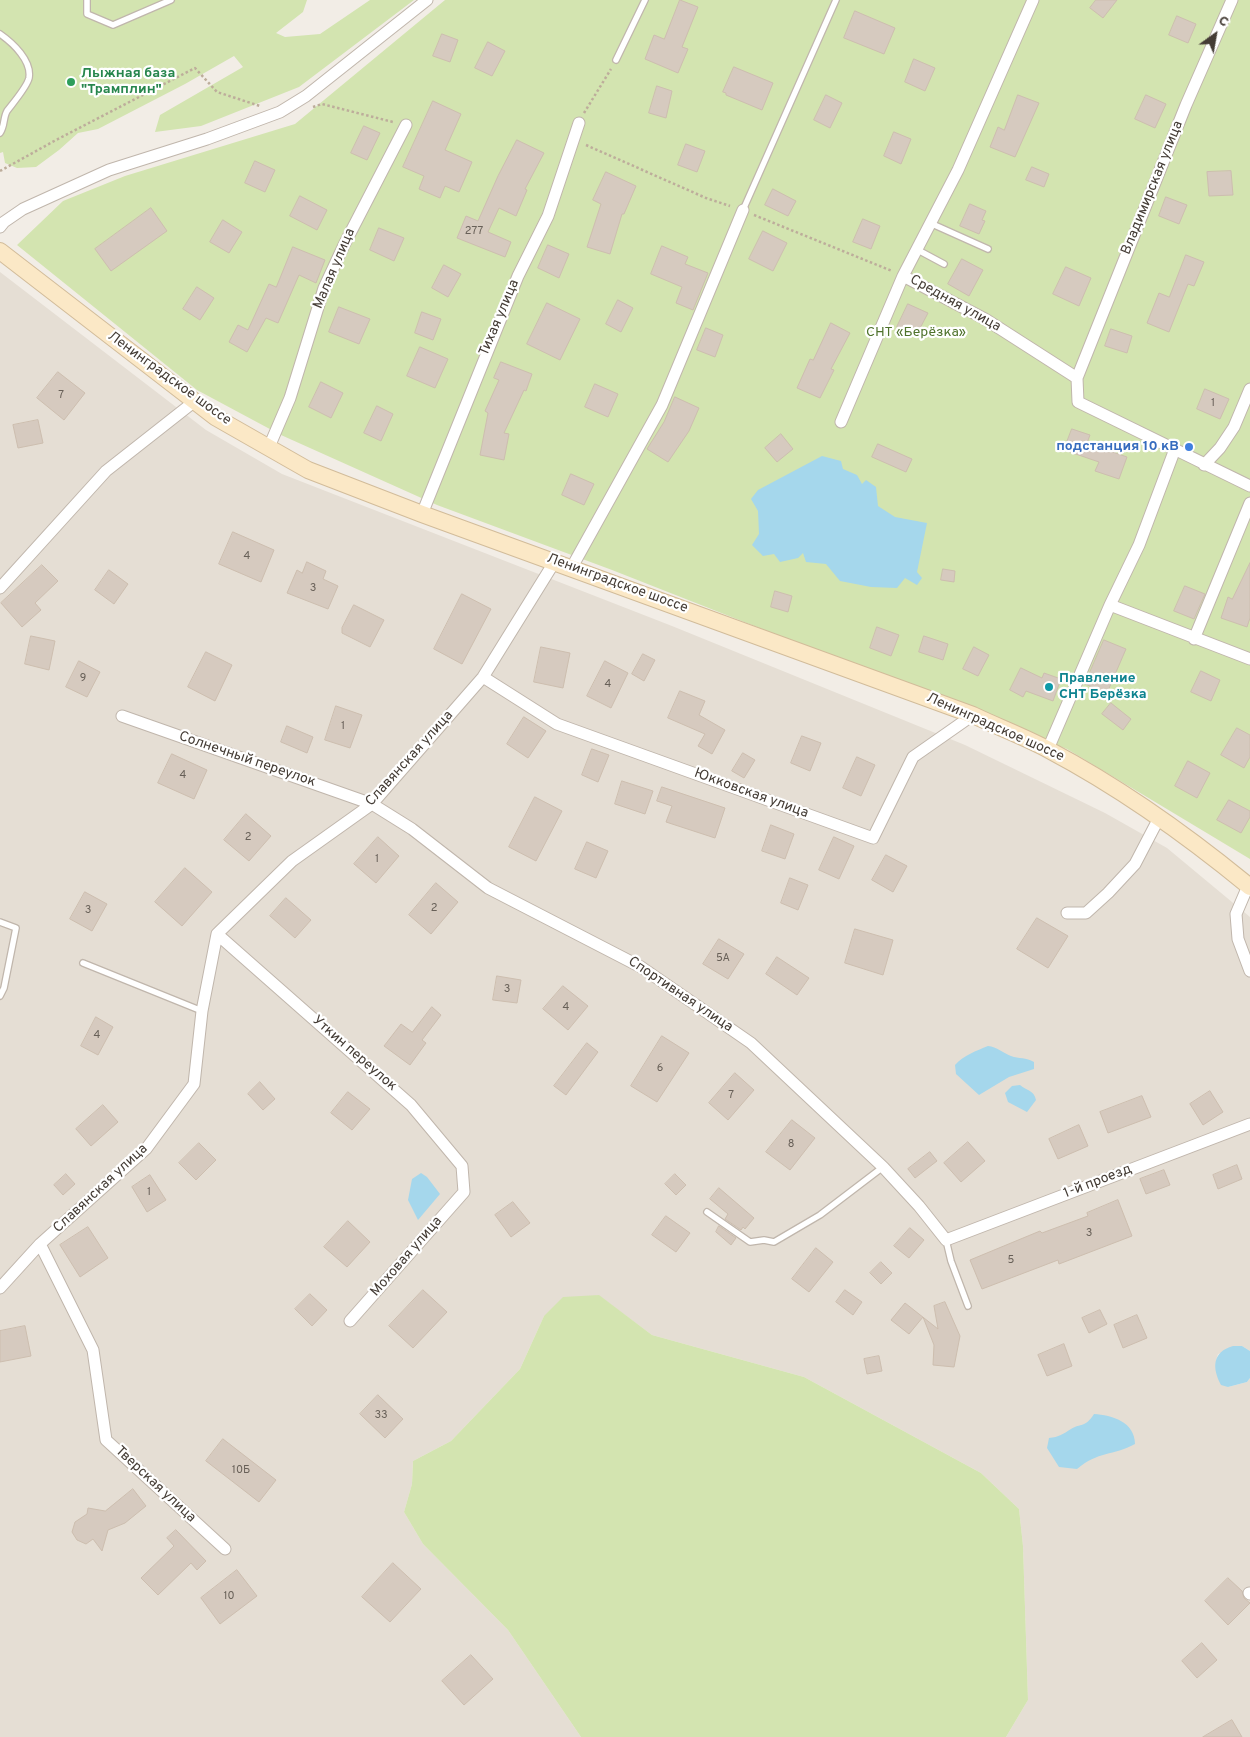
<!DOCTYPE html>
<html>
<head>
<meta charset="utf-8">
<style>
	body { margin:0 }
	#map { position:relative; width:1250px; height:1737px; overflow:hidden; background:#f2ede6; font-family:Overpass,sans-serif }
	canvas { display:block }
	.north { position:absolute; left:1190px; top:10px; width:50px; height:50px; -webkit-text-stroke:4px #fff; paint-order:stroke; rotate:32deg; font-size:14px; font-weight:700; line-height:20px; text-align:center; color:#443c35 }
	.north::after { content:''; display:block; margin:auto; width:18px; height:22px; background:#443c35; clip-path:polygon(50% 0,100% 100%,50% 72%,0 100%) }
</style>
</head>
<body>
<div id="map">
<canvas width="1250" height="1737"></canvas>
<div class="north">С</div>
</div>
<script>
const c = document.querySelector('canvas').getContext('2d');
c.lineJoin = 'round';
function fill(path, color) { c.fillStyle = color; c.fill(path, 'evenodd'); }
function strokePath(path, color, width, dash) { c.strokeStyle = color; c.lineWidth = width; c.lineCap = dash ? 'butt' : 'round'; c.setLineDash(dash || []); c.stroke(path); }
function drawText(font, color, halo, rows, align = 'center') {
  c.font = font + ' Overpass,sans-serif'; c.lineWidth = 4.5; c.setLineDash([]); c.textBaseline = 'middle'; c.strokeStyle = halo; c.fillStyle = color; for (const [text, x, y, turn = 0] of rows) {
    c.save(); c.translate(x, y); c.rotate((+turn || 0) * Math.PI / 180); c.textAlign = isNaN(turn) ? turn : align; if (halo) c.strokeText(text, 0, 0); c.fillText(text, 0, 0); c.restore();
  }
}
const residential = new Path2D(`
	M0,272L206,430L282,474L672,626L965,745L1105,813L1167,848L1250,917V1351L1242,1346L1218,1354L1216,1360V1367L1228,1387L1247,1382L1250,1378V1737H1006L1028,1700L1023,1546L1019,1509L981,1473L804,1377L652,1335L598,1295L544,1316L520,1369L451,1441L413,1461L412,1484L404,1512L423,1544L508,1630L581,1737H0Z`);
const green = new Path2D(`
	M0,0H307L303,12L276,33L285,37L320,34L370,0H414L299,87L201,126L155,132L160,115L243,67L234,56L185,84L98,129L78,133L59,150L36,167L17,168L5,163L3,152L0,153Z
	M445,0H1250V859L1067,749L612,570L437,505L281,435L197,390L17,245L63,201L125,176L295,124Z
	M599,1295L652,1335L804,1377L981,1473L1019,1509L1023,1546L1028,1700L1006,1737H581L508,1630L423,1544L404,1512L412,1484L413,1461L451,1441L520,1369L544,1316L563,1297Z`);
const water = new Path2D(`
	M822,456L841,461L843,469L857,475L862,484L866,480L876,487L878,506L895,517L927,523L917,572L922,578L917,585L905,578L897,588L871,587L840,581L826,564L806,562L803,553L798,558L780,562L774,554L763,556L752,545L759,534L758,511L751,499L758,490Z
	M988,1046C997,1047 1003,1053 1011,1056C1019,1059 1026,1057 1034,1062V1069L1009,1077L979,1095L956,1074L955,1065C964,1055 976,1051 988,1046Z
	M1020,1085C1027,1091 1034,1090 1036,1100L1027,1112L1008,1102L1005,1093L1012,1086Z
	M421,1173L427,1177L440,1194L418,1220L408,1200L412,1179Z
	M1233,1346H1242L1250,1351V1378L1247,1382L1228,1387L1221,1385C1212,1368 1212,1352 1233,1346Z
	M1094,1414C1112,1415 1135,1422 1135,1444C1113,1456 1098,1451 1077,1469L1059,1467L1047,1448L1049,1438C1059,1437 1063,1434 1071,1429C1081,1423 1085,1428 1094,1414Z`);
const building = new Path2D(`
	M680,0L698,7L682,47L688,49L678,73L645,59L654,35L664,39Z
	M1096,0H1117L1103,18L1090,8Z
	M855,11L895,28L884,54L844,38Z
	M1177,16L1196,24L1188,43L1169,35Z
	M442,34L458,40L450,62L433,56Z
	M488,42L505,51L492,76L475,68Z
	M914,59L935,68L925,91L905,82Z
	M734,67L773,83L762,110L726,95V93L723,92Z
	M657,86L672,91L666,118L649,113Z
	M826,95L842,103L830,128L814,120Z
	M1018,95L1039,103L1015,157L990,147L998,127L1004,130Z
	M1146,95L1166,104L1155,128L1135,119Z
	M433,101L461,114L445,150L472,162L459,192L445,186L440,198L419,189L424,176L403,167Z
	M364,126L380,133L367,160L351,153Z
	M894,132L911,139L901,164L884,156Z
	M517,140L544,153L525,189L527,190L516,216L499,208L488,232L511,242L505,257L457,238L466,216L478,221L498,176Z
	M686,144L705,151L697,172L678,165Z
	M255,161L275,170L265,192L245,183Z
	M1032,167L1049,174L1044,187L1026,180Z
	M1231,171L1233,195L1209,196L1207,172Z
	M606,172L636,186L624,214H622L610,254L587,247L601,204L593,200Z
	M773,189L796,201L788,216L765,205Z
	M300,196L327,210L317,230L290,216Z
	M1166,197L1187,205L1179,224L1159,216Z
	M970,204L986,211L982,220L985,221L979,234L960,226Z
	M151,208L167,231L111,271L95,249Z
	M863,219L880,226L871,249L853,242Z
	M223,220L242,232L229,253L210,242Z
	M379,228L404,238L394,261L370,250Z
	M763,231L787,243L773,271L749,259Z
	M548,245L569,254L559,278L538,268Z
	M662,246L688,257L685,264L708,273L693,310L676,303L682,287L651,274Z
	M293,247L325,260L316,283L299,275L278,323L266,318L247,352L229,342L238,325L248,330L269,284L276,287Z
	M1186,255L1204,262L1194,286L1188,284L1169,332L1147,323L1159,293L1169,297Z
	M962,259L983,270L969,296L948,284Z
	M444,265L461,274L448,297L432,288Z
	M1066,267L1091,278L1079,306L1053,294Z
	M197,287L214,298L200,320L183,309Z
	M618,300L633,308L621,332L606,324Z
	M547,303L580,319L560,360L527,344Z
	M908,304L928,313L916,336L897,327Z
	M339,307L370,319L359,344L329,332Z
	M422,312L441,319L433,340L415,333Z
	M831,323L850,333L831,369L834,370L820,398L797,388L810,359L813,360Z
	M706,328L723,335L715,357L697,350Z
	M1111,329L1132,336L1127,353L1105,346Z
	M420,347L448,359L435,388L407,376Z
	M501,362L532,374L526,391L524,390L504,433L509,434L504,460L480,455L488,413L485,411L499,380L494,378Z
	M58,372L85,393L64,420L37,398Z
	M321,382L343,393L331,418L309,407Z
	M595,384L618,394L608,417L585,407Z
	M1205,389L1229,399L1220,419L1197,409Z
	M675,397L699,408L689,431L668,462L647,449L664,422Z
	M377,406L393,414L381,441L364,433Z
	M38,420L43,443L18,448L13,425Z
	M1072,429L1090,435L1087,443L1127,457L1119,479L1095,471L1099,462L1064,450Z
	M781,434L793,449L777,462L765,448Z
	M878,444L912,459L906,472L872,457Z
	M571,474L594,484L584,505L562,495Z
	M233,532L274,550L261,582L219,564Z
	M307,562L326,571L323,579L338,586L328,609L287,593L297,570L302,573Z
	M1250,563V618L1247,627L1221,618L1228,597L1232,599Z
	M42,565L58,581L35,603L41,610L22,627L1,603Z
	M943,569L955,571L954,582L941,580Z
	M109,570L128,584L114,604L95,590Z
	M1185,586L1205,594L1194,619L1174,611Z
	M775,591L792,596L788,612L771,607Z
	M462,594L491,609L462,664L434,649Z
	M354,605L384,620L370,647L342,633V628Z
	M877,627L899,635L891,656L870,648Z
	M31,636L55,641L49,670L25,664Z
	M924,636L948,644L943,660L919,652Z
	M1104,640L1126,649L1107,693L1085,684Z
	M541,647L570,653L563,688L534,682Z
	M974,647L989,655L978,676L963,669Z
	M206,652L232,665L215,701L188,687Z
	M643,654L655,660L644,681L632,674Z
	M79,661L100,672L87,697L66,687Z
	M605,661L628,673L611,708L587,696Z
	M1021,668L1042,678L1044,673L1061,679L1053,701L1026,691L1023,697L1010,690Z
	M1201,671L1220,680L1211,701L1191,692Z
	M680,691L705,701L699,715L725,730L712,754L698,746L705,734L668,718Z
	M1111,703L1131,719L1123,730L1102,714Z
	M336,706L362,715L350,748L325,740Z
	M524,717L546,731L528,758L507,744Z
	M287,726L313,737L307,753L281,742Z
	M1237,728L1250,735V757L1244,768L1221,755Z
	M802,736L821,743L810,771L791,763Z
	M592,749L609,755L598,782L582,775Z
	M743,753L755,760L744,778L732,771Z
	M172,754L207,770L194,799L158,783Z
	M857,757L875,765L861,796L843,788Z
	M1188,761L1210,773L1197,798L1175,786Z
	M622,781L653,791L645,814L615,804Z
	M662,787L725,808L715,838L666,822L672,806L657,801Z
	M535,797L562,811L536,861L509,847Z
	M1229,800L1250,811V817L1241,833L1217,820Z
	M246,814L271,836L249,861L224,840Z
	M771,825L794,834L785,859L762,851Z
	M378,837L399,856L376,883L354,864Z
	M834,837L854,846L839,879L819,870Z
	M587,842L608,851L596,878L575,869Z
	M886,855L907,866L893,892L872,880Z
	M185,868L212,892L182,926L155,902Z
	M790,878L808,885L798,910L781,903Z
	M436,883L458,902L431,934L409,915Z
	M85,892L107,904L92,931L70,919Z
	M286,898L311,920L295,938L270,916Z
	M1037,918L1068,936L1048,968L1017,949Z
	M855,929L893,940L883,975L845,963Z
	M719,939L744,954L728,979L703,964Z
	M777,957L809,978L797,995L766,974Z
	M497,976L521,980L517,1003L493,1000Z
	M563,986L588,1006L568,1030L543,1009Z
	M432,1007L441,1015L422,1040L426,1043L410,1065L384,1046L401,1024L412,1032Z
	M96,1017L113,1027L98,1055L81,1046Z
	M662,1036L689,1053L657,1102L631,1086Z
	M587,1043L598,1052L566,1095L554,1086Z
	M735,1073L754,1090L728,1120L709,1103Z
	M260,1082L275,1099L263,1110L248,1094Z
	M1210,1091L1223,1112L1203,1125L1190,1104Z
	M348,1092L370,1109L352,1130L331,1113Z
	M1142,1096L1151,1117L1108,1133L1100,1112Z
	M103,1105L118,1122L91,1146L76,1129Z
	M792,1120L815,1138L790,1170L766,1152Z
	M1079,1125L1088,1146L1058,1159L1049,1139Z
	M968,1142L985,1161L961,1182L944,1163Z
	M199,1143L216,1160L196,1180L179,1163Z
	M930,1152L937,1161L915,1178L908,1169Z
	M1237,1165L1242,1179L1218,1189L1213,1175Z
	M1164,1170L1170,1185L1146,1194L1140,1179Z
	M66,1174L75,1184L63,1195L54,1185Z
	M675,1174L686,1185L676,1195L665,1184Z
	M150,1175L166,1200L147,1212L132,1187Z
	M719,1188L754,1218L745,1229L743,1227L741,1230L725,1219L728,1214L710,1199Z
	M1118,1200L1132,1236L1059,1264L1058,1260L982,1289L970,1260L1040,1231L1042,1233L1088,1216L1087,1213Z
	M513,1202L530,1223L511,1237L495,1215Z
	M666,1216L690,1233L676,1252L652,1235Z
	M348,1221L370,1242L347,1267L324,1247Z
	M719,1226L736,1238L731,1245L716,1232Z
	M88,1227L108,1258L80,1277L60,1245Z
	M910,1228L924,1240L909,1258L894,1246Z
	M816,1248L833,1262L809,1292L792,1279Z
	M881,1262L892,1273L881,1284L870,1273Z
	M423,1290L447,1312L413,1348L389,1326Z
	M845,1290L862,1302L853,1315L836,1302Z
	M310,1294L327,1310L312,1326L295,1309Z
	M945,1302L960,1336L954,1367L933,1365L934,1345L923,1317L909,1334L891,1320L905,1303L938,1329L934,1306Z
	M1100,1310L1107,1324L1089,1333L1082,1318Z
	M1137,1315L1147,1338L1123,1348L1114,1325Z
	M25,1326L31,1356L0,1362V1331Z
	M1064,1344L1072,1366L1047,1376L1038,1355Z
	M879,1356L882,1371L867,1374L864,1359Z
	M378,1395L403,1419L385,1438L360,1414Z
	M223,1439L276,1480L259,1502L206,1461Z
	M133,1489L146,1506L125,1523L108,1530L102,1551L93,1539L86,1544L77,1540L72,1532L75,1522L87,1514L88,1508L105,1511Z
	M176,1530L206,1561L197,1570L191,1563L158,1595L141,1578L174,1546L167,1538Z
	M393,1563L421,1589L390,1622L362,1597Z
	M237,1570L257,1596L220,1624L201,1598Z
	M1228,1578L1242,1591L1244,1598L1250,1603L1228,1625L1205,1601Z
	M1202,1643L1217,1660L1197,1678L1182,1661Z
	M471,1655L493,1679L464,1705L442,1681Z
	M1232,1720L1242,1737H1203Z`);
const path = new Path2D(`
	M313,107L322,104L393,122
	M584,113L611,69
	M586,145L706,198L730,206
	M0,171L56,140L195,68L217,92L260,106
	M754,215L892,271`);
const lane = new Path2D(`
	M87,0V14L113,25L171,0
	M0,34C13,43 32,61 29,78C27,87 13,103 7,111C3,118 5,126 0,133
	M616,60L645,0
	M743,210L836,0
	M930,223L988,249
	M916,249L944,264
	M0,922L16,928L4,988L0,996
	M83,963L202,1011
	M707,1212L750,1242L764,1240L774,1242L820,1215L883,1167
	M946,1240L951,1261L968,1306`);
const street = new Path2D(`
	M1033,0L958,170L903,276L985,319L1077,378L1078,402L1250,486
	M0,227L4,222L23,209L109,170L207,139L280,112L306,96L427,0
	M1077,378L1186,105L1232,0
	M841,422L903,276
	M269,447L290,398L324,288L344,245L406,125
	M1204,465L1220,448L1234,427L1250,389
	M422,514L518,276L548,216L579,123
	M572,567L662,405L743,210
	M0,588L106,471L195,401
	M1110,605L1250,659
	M1194,639L1250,503
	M483,677L557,724L873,838L913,757L973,715
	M122,716L372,804L412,829L488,888L641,967L751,1043L883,1167L919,1206L946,1240L1250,1124
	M1048,749L1110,605L1139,545L1175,449
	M1248,886L1236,914L1238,939L1250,971
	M1067,913H1086L1108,893L1135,864L1159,818
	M217,934L411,1105L462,1166L464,1192L350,1321
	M40,1244L93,1350L106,1440L225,1549
	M0,1288L40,1244L146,1149L194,1084L202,1011L217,934L292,861L372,804L483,677L555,561
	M1249,1593L1250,1594`);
const secondary = new Path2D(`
	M0,251L215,417L308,470L422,514L973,715C998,727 1025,737 1049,750C1121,788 1188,836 1250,887`);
const markers = [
	[71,82,5,"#2e9e5b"],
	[1189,447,5,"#3f7fe0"],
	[1049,687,5,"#0f9aa8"]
];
const numberNames = [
	["277",474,232],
	["7",61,396],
	["1",1213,404],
	["4",247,557],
	["3",313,589],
	["9",83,679],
	["4",608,685],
	["1",343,727],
	["4",183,776],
	["2",248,838],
	["1",377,860],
	["2",434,909],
	["3",88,911],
	["5А",723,959],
	["3",507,990],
	["4",566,1008],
	["4",97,1036],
	["6",660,1069],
	["7",731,1096],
	["8",791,1145],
	["1",149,1193],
	["3",1089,1234],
	["5",1011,1261],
	["33",381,1416],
	["10Б",241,1471],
	["10",229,1597]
];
const leisureNames = [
	["Лыжная база",81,74],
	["\"Трамплин\"",81,90]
];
const streetNames = [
	["Владимирская улица",1153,188,-68],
	["Малая улица",335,269,-67],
	["Средняя улица",955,304,29],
	["Тихая улица",500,318,-67],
	["Ленинградское шоссе",169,379,36],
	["Ленинградское шоссе",617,584,20],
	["Ленинградское шоссе",995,728,24],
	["Славянская улица",410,759,-48],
	["Солнечный переулок",247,760,19],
	["Юкковская улица",751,794,20],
	["Спортивная улица",680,995,34],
	["Уткин переулок",354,1054,41],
	["1-й проезд",1098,1182,-21],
	["Славянская улица",101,1189,-43],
	["Моховая улица",407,1257,-49],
	["Тверская улица",155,1485,43]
];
const parkNames = [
	["СНТ «Берёзка»",916,333]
];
const shopNames = [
	["подстанция 10 кВ",1179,447]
];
const cultureNames = [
	["Правление",1059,679],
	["СНТ Берёзка",1059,695]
];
fill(residential, '#e5ded4');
fill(green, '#d3e4b0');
fill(water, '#a5d7ec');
fill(building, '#d6cabf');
strokePath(building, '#cdbeaf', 1);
strokePath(lane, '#c0b6ac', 8);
strokePath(street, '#c0b6ac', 13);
strokePath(secondary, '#d2bc9a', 18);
strokePath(path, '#bdad9b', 2.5, [2.5, 2.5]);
strokePath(lane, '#fff', 5.5);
strokePath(street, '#fff', 11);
strokePath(secondary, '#fbe8c6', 16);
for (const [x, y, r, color] of markers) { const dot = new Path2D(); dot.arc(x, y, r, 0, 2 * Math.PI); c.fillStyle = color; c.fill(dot); strokePath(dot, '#fff', 2); }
drawText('11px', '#686058', null, numberNames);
drawText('bold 14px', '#27864d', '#fff', leisureNames, 'left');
drawText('14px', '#443c35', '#fff', streetNames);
drawText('14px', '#4f722c', '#fff', parkNames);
drawText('bold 14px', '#366cbe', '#fff', shopNames, 'right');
drawText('bold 14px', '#0d838f', '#fff', cultureNames, 'left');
</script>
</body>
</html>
